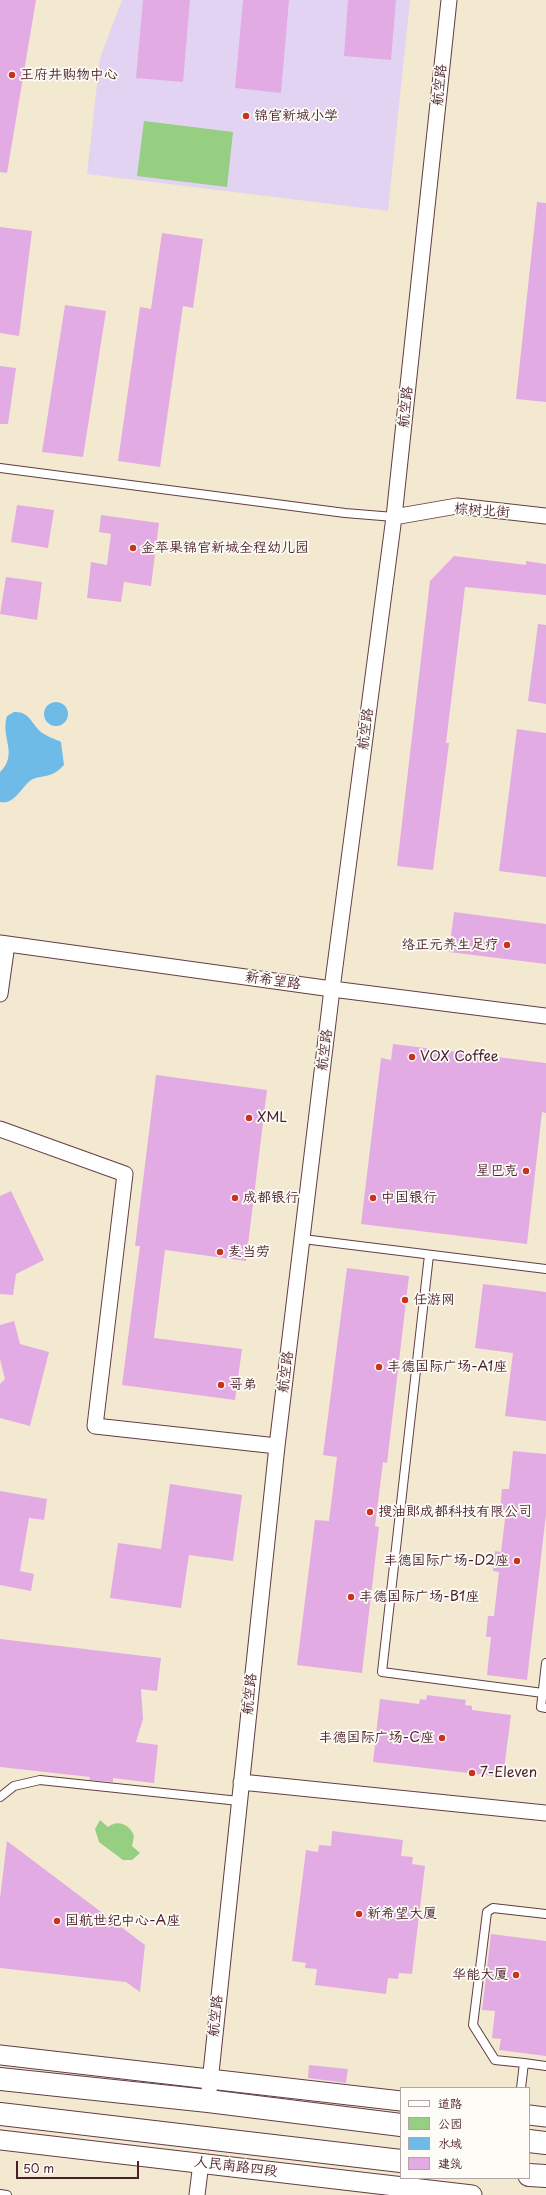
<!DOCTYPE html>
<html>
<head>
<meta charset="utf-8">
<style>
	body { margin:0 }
	#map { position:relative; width:546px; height:2195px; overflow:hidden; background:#f3e9d1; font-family:"Playpen Sans","LXGW WenKai TC",sans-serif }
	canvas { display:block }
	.legend { position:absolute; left:400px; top:2087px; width:130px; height:92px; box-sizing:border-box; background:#fdfcf7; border:1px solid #b5a4a5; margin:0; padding:5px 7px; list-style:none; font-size:12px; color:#4a1f2b }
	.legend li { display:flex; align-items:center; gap:8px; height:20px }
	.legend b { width:20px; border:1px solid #b5a4a5 }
	.scale { position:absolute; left:16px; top:2161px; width:123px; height:18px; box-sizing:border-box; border:2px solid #4a1f2b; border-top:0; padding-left:5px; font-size:12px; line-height:14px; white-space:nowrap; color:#4a1f2b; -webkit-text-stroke:3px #fdfcf7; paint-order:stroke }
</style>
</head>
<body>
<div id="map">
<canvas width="546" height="2195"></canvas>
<ul class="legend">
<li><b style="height:5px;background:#fff"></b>道路</li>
<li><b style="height:11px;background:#96cf82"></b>公园</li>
<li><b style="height:11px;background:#6ebbe8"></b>水域</li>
<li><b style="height:11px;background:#e3abe4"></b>建筑</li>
</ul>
<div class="scale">50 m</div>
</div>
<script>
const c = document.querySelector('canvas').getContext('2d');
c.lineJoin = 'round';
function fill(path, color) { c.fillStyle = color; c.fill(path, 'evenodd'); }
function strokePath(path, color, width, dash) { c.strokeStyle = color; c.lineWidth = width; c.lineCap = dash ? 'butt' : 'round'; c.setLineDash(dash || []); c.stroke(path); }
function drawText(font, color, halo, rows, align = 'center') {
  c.font = font + ' "Playpen Sans","LXGW WenKai TC",sans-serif'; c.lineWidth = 3.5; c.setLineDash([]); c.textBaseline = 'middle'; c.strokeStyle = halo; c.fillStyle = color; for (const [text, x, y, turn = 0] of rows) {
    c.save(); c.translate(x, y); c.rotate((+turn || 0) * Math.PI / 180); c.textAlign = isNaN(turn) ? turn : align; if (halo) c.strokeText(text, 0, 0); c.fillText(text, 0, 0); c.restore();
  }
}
const built = new Path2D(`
	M122,0H410L388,211L87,174L100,58Z`);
const green = new Path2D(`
	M144,121L233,132L227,187L137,176Z
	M100,1820L108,1827C118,1819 130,1825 134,1836L132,1846L140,1853L132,1860H123L99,1842L95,1829Z`);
const water = new Path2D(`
	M44 714a12 12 0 1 1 24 0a12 12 0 1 1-24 0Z
	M14,712C29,711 31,723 41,732C46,736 55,739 61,742L64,765C61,768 56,773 52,774C45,777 38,776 31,780C21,788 14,805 0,802V772C19,754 0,737 7,716Z`);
const building = new Path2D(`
	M0,0H36L7,173L0,172Z
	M143,0H190L183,82L136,78Z
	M243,0H289L281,93L235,88Z
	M348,0H396L391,60L344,56Z
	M537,202L546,203V402L516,399Z
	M0,227L32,231L19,336L0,333Z
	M162,233L203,239L193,308L183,306L160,467L118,461L140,307L151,309Z
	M65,305L106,311L83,457L42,452Z
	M0,366L16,368L8,424H0Z
	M17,505L54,510L48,548L11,542Z
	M101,515L159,523L151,586L124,582L121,602L87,598L91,562L107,565L111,534L99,532Z
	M454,556L526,565V561L546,564V595L465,587L446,743H449L433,870L397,866L430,581Z
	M6,577L42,582L37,620L0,614Z
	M538,624L546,625V704L528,701Z
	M517,729L546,733V877L499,871Z
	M454,912L546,924V964L449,952Z
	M393,1044L546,1063V1113L542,1112L527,1244L361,1224L381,1058L391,1060Z
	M156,1075L267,1090L246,1261L165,1250L154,1338L242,1349L235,1400L122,1385L140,1246H135Z
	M11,1191L44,1260L16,1274L13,1295L0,1294V1196Z
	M347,1268L409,1276L387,1463L383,1462L375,1526L379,1527L362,1673L297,1665L315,1520L329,1521L337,1457L323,1455Z
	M483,1284L546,1292V1421L505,1416L513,1353L475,1348Z
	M14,1321L20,1344L49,1352L30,1426L0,1418V1384L5,1379L0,1359V1325Z
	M513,1451L546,1454V1514L527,1680L487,1675L491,1637H486L488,1616H494L499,1572L493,1571L495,1551L501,1552L506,1511L500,1510L502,1489H509Z
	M170,1484L242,1495L233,1561L189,1555L181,1608L110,1598L118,1543L161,1549Z
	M0,1491L47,1499L44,1520L29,1518L20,1571L34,1574L31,1591L0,1585Z
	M0,1639L161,1658L157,1691L141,1689L143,1719L136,1742L158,1745L154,1783L113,1778V1782L89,1780L90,1777L0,1767Z
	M427,1695L466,1700L465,1705L472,1706V1710L511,1715L503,1777L373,1762L380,1699L419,1704L420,1699L426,1700Z
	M332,1831L403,1840L401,1856L413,1857L412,1864L425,1866L412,1974L399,1973L398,1979L388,1978L386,1994L315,1985L317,1969L305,1968L306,1963L292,1961L306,1850L318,1852L319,1845L331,1846Z
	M7,1841L145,1945L140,1992L126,1982L0,1968V1898Z
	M491,1934L546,1941V2056L499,2050L501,2039L492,2038L495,2011L482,2010Z
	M309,2065L348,2069L346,2083L308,2078Z`);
const service = new Path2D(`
	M0,468L345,513L394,517
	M303,1239L546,1269
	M429,1255L382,1672L543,1693
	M546,1663L541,1707L546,1708
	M0,1797L14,1786L40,1780L239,1801
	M524,2063L546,2066
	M521,2088L524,2063L495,2060L473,2025L487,1912L493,1908L546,1914
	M0,2194L7,2195`);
const minor = new Path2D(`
	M394,517L457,506L546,516
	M0,943L332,989L546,1016
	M0,994L7,944
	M0,1129L125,1174L95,1426L277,1446
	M241,1782L546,1813
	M208,2101L277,1446L332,989L394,517L449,0
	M197,2195L201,2163`);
const tertiary = new Path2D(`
	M0,2055L401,2101
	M529,2115L546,2117
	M0,2140L472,2195`);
const primary = new Path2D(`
	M0,2079L208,2101L401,2125
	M0,2114L401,2161
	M529,2141L546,2143
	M529,2175L546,2176`);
const markers = [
	[12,75,4,"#c8321e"],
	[246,116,4,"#c8321e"],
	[133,548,4,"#c8321e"],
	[507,945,4,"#c8321e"],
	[412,1057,4,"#c8321e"],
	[249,1118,4,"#c8321e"],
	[526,1171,4,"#c8321e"],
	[235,1198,4,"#c8321e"],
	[373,1198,4,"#c8321e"],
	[220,1252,4,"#c8321e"],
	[405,1300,4,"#c8321e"],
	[379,1367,4,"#c8321e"],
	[221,1385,4,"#c8321e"],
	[370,1512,4,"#c8321e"],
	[517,1561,4,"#c8321e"],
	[351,1597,4,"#c8321e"],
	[442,1738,4,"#c8321e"],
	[472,1773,4,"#c8321e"],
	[359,1914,4,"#c8321e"],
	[57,1921,4,"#c8321e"],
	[516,1975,4,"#c8321e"]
];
const poiNames = [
	["王府井购物中心",20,75],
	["锦官新城小学",254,116],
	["金苹果锦官新城全程幼儿园",141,548],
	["络正元养生足疗",499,945,"right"],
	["VOX Coffee",420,1057],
	["XML",257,1118],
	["星巴克",518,1171,"right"],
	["成都银行",243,1198],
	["中国银行",381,1198],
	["麦当劳",228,1252],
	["任游网",413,1300],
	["丰德国际广场-A1座",387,1367],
	["哥弟",229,1385],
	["搜油郎成都科技有限公司",378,1512],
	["丰德国际广场-D2座",509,1561,"right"],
	["丰德国际广场-B1座",359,1597],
	["丰德国际广场-C座",434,1738,"right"],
	["7-Eleven",480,1773],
	["新希望大厦",367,1914],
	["国航世纪中心-A座",65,1921],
	["华能大厦",508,1975,"right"]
];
const streetNames = [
	["航空路",440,85,-84],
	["航空路",406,407,-84],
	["棕树北街",482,511,4],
	["航空路",366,729,-83],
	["新希望路",273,981,8],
	["航空路",325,1050,-83],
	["航空路",286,1372,-83],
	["航空路",250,1694,-84],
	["航空路",216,2016,-84],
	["人民南路四段",236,2167,7]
];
fill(built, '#e3d3f2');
fill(green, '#96cf82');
fill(water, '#6ebbe8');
fill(building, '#e3abe4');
strokePath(service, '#633d44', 10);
strokePath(minor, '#633d44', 17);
strokePath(tertiary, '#633d44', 21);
strokePath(primary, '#633d44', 24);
strokePath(service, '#fff', 8);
strokePath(minor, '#fff', 15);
strokePath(tertiary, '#fff', 19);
strokePath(primary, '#fff', 22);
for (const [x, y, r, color] of markers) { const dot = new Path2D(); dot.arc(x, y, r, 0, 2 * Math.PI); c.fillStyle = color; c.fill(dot); strokePath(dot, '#fdfcf7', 1.5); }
drawText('14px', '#4a1f2b', '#fdfcf7', poiNames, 'left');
drawText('14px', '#4a1f2b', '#fdfcf7', streetNames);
</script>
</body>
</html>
